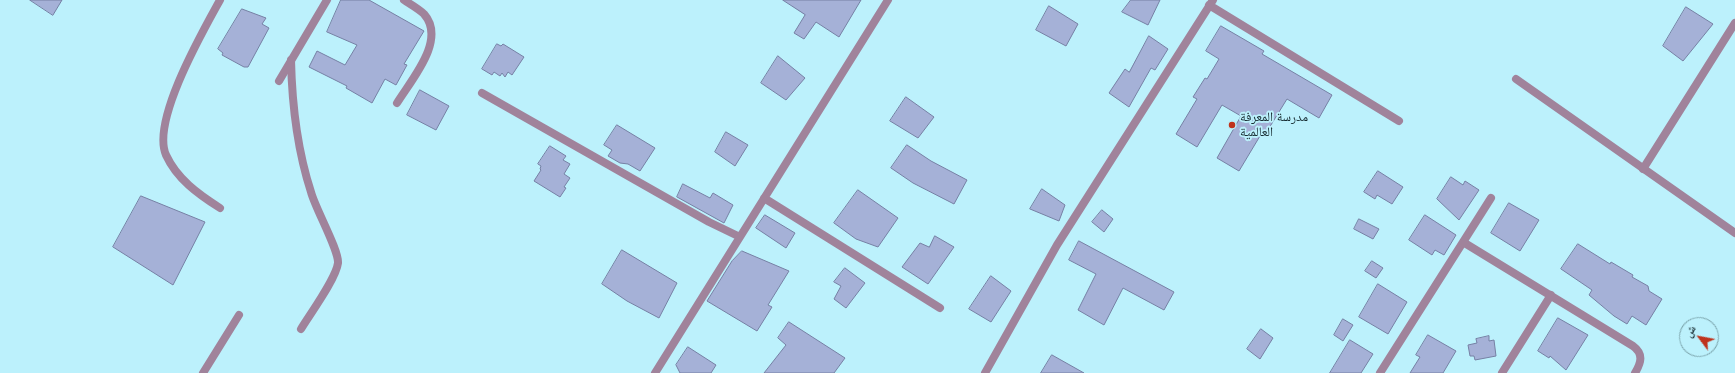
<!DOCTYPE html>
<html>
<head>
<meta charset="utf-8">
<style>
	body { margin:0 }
	#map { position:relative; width:1735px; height:373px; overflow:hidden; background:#bcf1fc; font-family:"DM Sans","Noto Naskh Arabic",sans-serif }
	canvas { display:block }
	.north { position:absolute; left:1679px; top:317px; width:40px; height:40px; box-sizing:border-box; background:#bcf1fc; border:1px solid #7aa3ab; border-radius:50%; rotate:302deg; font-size:11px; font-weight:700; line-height:16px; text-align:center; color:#182d32 }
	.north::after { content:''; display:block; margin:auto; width:14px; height:18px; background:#bf331d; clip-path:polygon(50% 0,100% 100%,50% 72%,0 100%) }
</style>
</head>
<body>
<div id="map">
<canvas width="1735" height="373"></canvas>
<div class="north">ش</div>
</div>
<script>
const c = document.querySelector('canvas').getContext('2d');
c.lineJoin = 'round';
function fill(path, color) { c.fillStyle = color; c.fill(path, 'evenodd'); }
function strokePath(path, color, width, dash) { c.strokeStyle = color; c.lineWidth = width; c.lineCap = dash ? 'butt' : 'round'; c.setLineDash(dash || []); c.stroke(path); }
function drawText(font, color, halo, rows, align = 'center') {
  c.font = font + ' "DM Sans","Noto Naskh Arabic",sans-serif'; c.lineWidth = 3.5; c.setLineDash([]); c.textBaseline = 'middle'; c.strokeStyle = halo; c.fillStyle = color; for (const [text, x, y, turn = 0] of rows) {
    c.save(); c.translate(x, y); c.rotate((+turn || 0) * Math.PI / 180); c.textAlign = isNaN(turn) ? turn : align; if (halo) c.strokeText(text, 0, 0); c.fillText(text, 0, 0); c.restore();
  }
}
const building = new Path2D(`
	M30,0H62L53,15Z
	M341,0H369L424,31L404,64L407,65L396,85L385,79L372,103L346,88L347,86L309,67L317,51L345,65L357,45L327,32Z
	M783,0H861L839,37L816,22L804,39L794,33L805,15Z
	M1131,0H1160L1148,25L1122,12Z
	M1049,6L1078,24L1066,46L1036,30Z
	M1686,7L1713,24L1683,61L1663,46Z
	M242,9L266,18L262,24L269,28L248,67H244L222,55L223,53L218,49Z
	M1221,26L1264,51L1262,54L1332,95L1319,118L1287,99L1266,133L1263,131L1239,171L1217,158L1241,116L1222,105L1197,147L1176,134L1197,99L1193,97L1205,78L1207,79L1219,59L1206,51Z
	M1149,36L1168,49L1155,70L1151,68L1129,107L1109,93L1125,69L1129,72Z
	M497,44L501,46L503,44L524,57L512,75L508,72L505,77L502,73L500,76L494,72L492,75L482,69Z
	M778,56L805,78L786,100L761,83Z
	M420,90L449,106L436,130L407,115Z
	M906,97L934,117L918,138L890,121Z
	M617,125L655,148L640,171L628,164L620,163L608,156L612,150L604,145Z
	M726,132L748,145L735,166L715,152Z
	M907,145L931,161L967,180L954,204L913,183L891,168Z
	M550,146L566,156L563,160L570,164L564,174L570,178L564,187L566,188L560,197L534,181L541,170L540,169L541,166L538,164Z
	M1378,171L1403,187L1392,204L1377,195L1375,199L1364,192Z
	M1451,177L1463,185L1465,181L1479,190L1459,220L1437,199Z
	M683,184L710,198L713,193L733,205L724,223L677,197Z
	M1042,189L1065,205L1059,221L1030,209Z
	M858,190L898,218L878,247L856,239L834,223Z
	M141,196L205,222L173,285L113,247Z
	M1509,203L1539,220L1520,251L1491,233Z
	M1102,210L1113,219L1104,232L1092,222Z
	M765,215L795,233L786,248L756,228Z
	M1425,215L1456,235L1444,255L1435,250L1432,255L1409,240Z
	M1359,219L1379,229L1373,239L1354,229Z
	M935,236L954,247L928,284L902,267L920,243L929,247Z
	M1079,241L1174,292L1164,310L1123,288L1104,325L1078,310L1096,274L1069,260Z
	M1578,244L1610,264L1611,262L1633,275L1632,277L1648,286L1649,291L1662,299L1646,325L1632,316L1627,324L1614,316L1589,295L1592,290L1561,269Z
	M622,250L677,283L659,318L627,301L602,284Z
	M742,251L789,271L768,305L772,307L757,331L707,301L732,261Z
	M1372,261L1383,268L1376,278L1365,271Z
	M845,268L865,283L846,308L834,299L841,286L834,282Z
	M991,276L1011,291L991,322L969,309Z
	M1378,284L1407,302L1388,334L1359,317Z
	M1558,318L1588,335L1566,370L1550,356L1549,358L1538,351Z
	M1343,319L1353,325L1343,341L1334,335Z
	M789,322L845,358L834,373H764L786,345L778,338Z
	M1261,329L1273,338L1260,359L1247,349Z
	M1428,335L1456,351L1443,373H1410L1420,357L1416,355Z
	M1489,336V341L1494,340L1496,356L1475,360L1474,356H1470L1468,345L1477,343L1476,339Z
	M1350,340L1373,354L1361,373H1330Z
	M688,347L716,365L711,373H680L676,365Z
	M1052,355L1084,373H1041Z`);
const lane = new Path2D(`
	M291,60C292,105 297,149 311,192C315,208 339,250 338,263C336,279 310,314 301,329
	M1516,79L1735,233`);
const street = new Path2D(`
	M1209,5L1399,121
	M279,81L327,0
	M482,93L709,222L740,237
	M397,103C411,80 447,40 424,14C419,9 410,4 404,0
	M1643,169L1735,23
	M764,198L940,308
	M220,208C198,194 177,179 166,155C151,121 203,31 220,0
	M1463,242L1633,346C1644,354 1641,363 1635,373
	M203,373L239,315
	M655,373L888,0
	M985,373L1057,245L1213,0
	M1380,373L1491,198
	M1502,373L1551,295`);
const markers = [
	[1232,125,4,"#bf331d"]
];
const poiNames = [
	["مدرسة المعرفة",1240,118],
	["العالمية",1240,133]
];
fill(building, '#a5b1d7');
strokePath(building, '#7680a4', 1);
strokePath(lane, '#a0839b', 8);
strokePath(street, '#a0839b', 8);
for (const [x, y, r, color] of markers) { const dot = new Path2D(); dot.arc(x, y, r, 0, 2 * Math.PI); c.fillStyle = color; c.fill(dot); strokePath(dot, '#bcf1fc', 1.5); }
drawText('13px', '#182d32', '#bcf1fc', poiNames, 'left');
</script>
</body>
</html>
